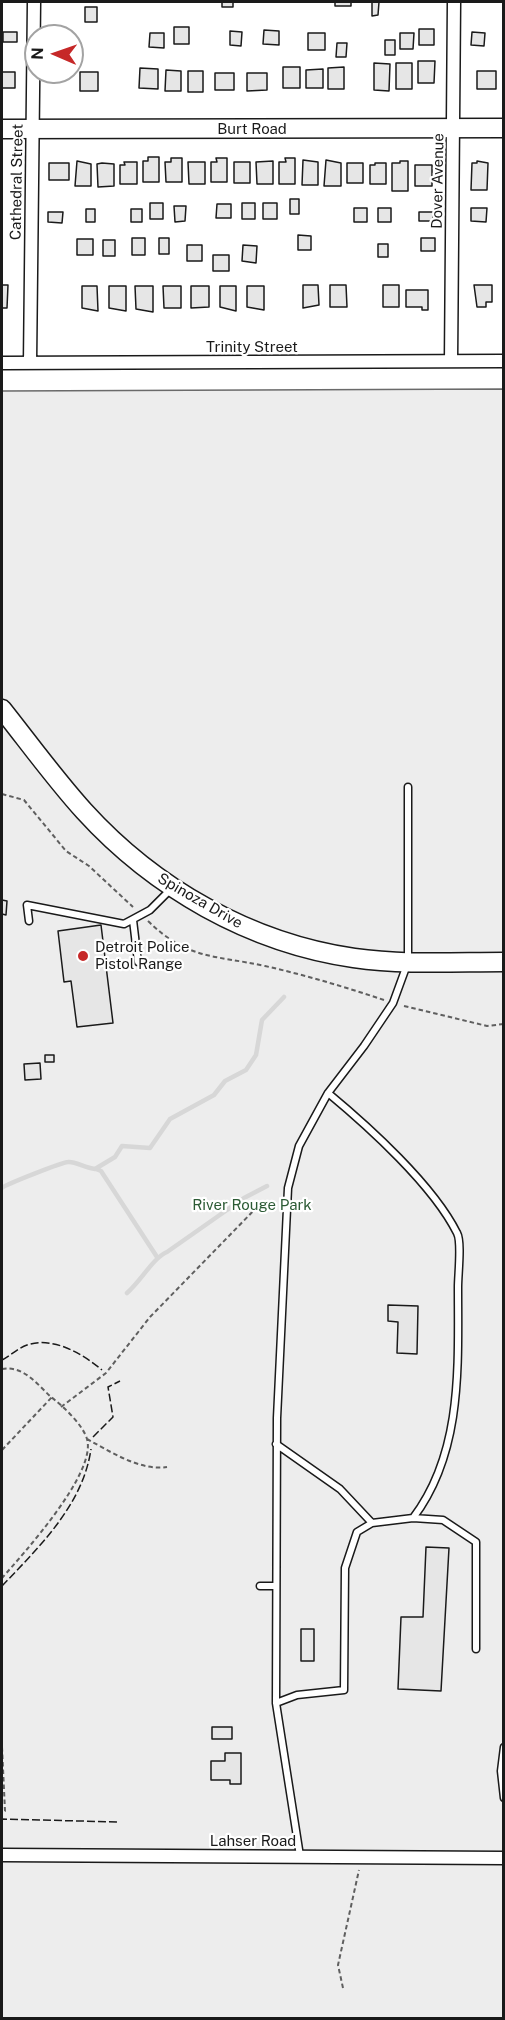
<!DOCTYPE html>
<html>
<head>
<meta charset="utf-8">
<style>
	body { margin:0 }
	#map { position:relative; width:505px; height:2020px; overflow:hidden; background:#fff; font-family:"Public Sans",sans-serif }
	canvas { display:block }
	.frame { position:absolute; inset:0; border:3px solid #1a1a1a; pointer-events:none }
	.north { position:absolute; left:24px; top:24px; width:60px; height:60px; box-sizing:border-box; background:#fff; border:2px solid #a3a3a3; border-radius:50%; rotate:272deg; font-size:16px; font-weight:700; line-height:24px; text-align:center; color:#1a1a1a }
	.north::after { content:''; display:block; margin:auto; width:21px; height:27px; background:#c62828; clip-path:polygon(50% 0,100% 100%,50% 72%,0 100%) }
</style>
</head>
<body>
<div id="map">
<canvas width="505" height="2020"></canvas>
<div class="frame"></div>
<div class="north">N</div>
</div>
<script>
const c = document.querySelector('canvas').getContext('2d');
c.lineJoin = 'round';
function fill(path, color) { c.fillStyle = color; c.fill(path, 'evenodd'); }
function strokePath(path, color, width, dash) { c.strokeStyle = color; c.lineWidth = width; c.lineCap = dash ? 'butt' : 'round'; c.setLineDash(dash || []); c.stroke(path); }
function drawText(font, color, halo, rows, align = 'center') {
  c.font = font + ' "Public Sans",sans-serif'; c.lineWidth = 4.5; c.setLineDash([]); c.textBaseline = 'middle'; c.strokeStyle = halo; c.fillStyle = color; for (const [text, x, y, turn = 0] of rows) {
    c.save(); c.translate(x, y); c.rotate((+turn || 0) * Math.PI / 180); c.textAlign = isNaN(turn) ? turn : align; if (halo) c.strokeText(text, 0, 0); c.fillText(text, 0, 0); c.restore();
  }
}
const built = new Path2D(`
	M503,389V2018H2V391Z`);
const stream = new Path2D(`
	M96,1169L101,1171C120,1200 138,1228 157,1257
	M2,1188C4,1185 63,1162 68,1162C75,1161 85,1168 95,1169L115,1157L122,1146L150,1148L170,1119L214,1095L225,1081L246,1070L256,1055L262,1020L284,997
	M127,1293C141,1281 153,1258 167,1252L244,1198L267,1186`);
const building = new Path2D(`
	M222,2H233V7H222Z
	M335,2H351V6H335Z
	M372,2H379L378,15L372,16Z
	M85,7H97V22H85Z
	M174,27H189V44H174Z
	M419,29H434V45H419Z
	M264,30L279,31V45L263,44Z
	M230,31L242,32L241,46L230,45Z
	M3,32H17V42H3Z
	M472,32L485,33L484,46L471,45Z
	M150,33H164V48L149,47Z
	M308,33H325V50H308Z
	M400,33H414L413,49H400Z
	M385,40H395V55H385Z
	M337,43H347L346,57H336Z
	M418,61H435L434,83H418Z
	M374,63L390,64L389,91L374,90Z
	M396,63H412V89H396Z
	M283,67H300V88H283Z
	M344,67V89H328V68Z
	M140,68L158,69V89L139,88Z
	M323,69V88H306V70Z
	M166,70L181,71V91H165Z
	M188,71H203V92H188Z
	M477,71H496V89H477Z
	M2,72H15V88H2Z
	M80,72H98V91H80Z
	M215,73H234V90H215Z
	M247,73H267V90L247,91Z
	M148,157H159V182H143V161H148Z
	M171,158H182V182H166L165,162H171Z
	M216,158H227V182H211V162H217Z
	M285,158H295V184H279V162H286Z
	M303,160L318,162V185H302Z
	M326,160L341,163V186H324Z
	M77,161L91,164V186H75Z
	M273,161V184H257L256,162Z
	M400,161H408V191H392V163H400Z
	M477,161L488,163L487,190H471L472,163H477Z
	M124,162H137V184H120V165H125Z
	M188,162H205V184H189Z
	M234,162H250V183H234Z
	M49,163H69V180H49Z
	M102,163L114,164V186L98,187L97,164Z
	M347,163H363V183H347Z
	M375,163H386V184H370V165H375Z
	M415,165H432V186H415Z
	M290,199H299V214H290Z
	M150,203H163V219H150Z
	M242,203H255V219H242Z
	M263,203H277V219H263Z
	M217,204H231V218H216Z
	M174,206H186L185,221L175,222Z
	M354,208H367V222H354Z
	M378,208H391V222H378Z
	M471,208H487L486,222L471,221Z
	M86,209H95V222H86Z
	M131,209H142V222H131Z
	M48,212H63L62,223L48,222Z
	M419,212H433V221H419Z
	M298,235L311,236V250H298Z
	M132,238H145V255H132Z
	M159,238H169V254H159Z
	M421,238H435V251H421Z
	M77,239H93V255H77Z
	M103,240H115V256H103Z
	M378,244H388V257H378Z
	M187,245H202V261H187Z
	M243,245L257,246L256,263L242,261Z
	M213,255H229V271H213Z
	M2,285H8L7,308H2Z
	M303,285H318L319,305L303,308Z
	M330,285H346L347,307H330Z
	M383,285H399V307H383Z
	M474,285H492V302H486V307H477Z
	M82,286H97L98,311L82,308Z
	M109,286H126V311L109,308Z
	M135,286H153V312L136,309Z
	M163,286H181V308H164Z
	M191,286H209V307L191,308Z
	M220,286H236V311L220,307Z
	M247,286H264V310L247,307Z
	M406,290H428V310H422V307H406Z
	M2,900L7,901L6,915L2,914Z
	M101,925L113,1023L77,1027L71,981L64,982L58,931Z
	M45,1055H54V1062H45Z
	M40,1063L41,1079L25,1080L24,1064Z
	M388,1305L418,1306L417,1354L397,1353L398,1322L388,1321Z
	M426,1547L449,1548L441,1691L398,1689L401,1617H423Z
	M301,1629H314V1661H301Z
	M212,1727H232V1739H212Z
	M225,1753H241V1784H230V1780H211V1761H225Z`);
const path = new Path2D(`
	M2,794L24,800L66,851L89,866L133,907
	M148,921C188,960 215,955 265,966C305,975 345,987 384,1000
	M404,1006L487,1026L504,1024
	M2,1369C23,1365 37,1384 51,1397C63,1406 83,1425 87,1439C97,1473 23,1554 2,1578
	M61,1407L106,1373L150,1317L262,1202
	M87,1439C111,1452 140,1471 167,1467
	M2,1450L52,1397
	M2,1747L5,1811L2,1813
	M343,1988L338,1965L359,1870`);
const lane = new Path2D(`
	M133,920L138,962
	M29,921L27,905L124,924L150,910L172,888
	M276,1444L340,1489L372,1523
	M413,1518L443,1520L476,1542V1649
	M260,1586H276
	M276,1703L297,1695L344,1690L345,1568L357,1532L372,1523L413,1518C463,1452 458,1366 458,1287C458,1274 462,1242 457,1233C433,1185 369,1127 328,1093
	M504,1747L501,1771L504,1798
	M300,1856L276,1703L277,1418L288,1188L299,1146L328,1093L364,1046L393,1003L408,962V787`);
const street = new Path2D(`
	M451,361L454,2
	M2,363L504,361
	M30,363L34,2
	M2,1855L504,1858`);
const secondary = new Path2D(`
	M2,129L504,128
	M2,709C29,743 55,779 84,811C154,888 250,943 354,958C403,965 454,962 504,962`);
const fence = new Path2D(`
	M2,1360C10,1356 18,1348 27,1345C53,1336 83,1354 102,1370
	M93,1437L113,1417L108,1387L120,1381
	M2,1586C39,1547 83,1505 91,1449
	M2,1822V1819L118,1822`);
const markers = [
	[83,956,6,"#c62828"]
];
const streetNames = [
	["Burt Road",252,129],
	["Dover Avenue",438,181,-89],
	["Cathedral Street",17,182,-89],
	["Trinity Street",252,347],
	["Spinoza Drive",200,901,30],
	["Lahser Road",253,1841]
];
const poiNames = [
	["Detroit Police",95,947],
	["Pistol Range",95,964]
];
const parkNames = [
	["River Rouge Park",252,1205]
];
fill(built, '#ededed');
strokePath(built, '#6a6a6a', 1.5);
strokePath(stream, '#d7d7d7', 4.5);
fill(building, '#e6e6e6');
strokePath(building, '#1a1a1a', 1.5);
strokePath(lane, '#1a1a1a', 9);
strokePath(street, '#1a1a1a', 15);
strokePath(secondary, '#1a1a1a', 21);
strokePath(path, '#5f5f5f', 2, [4.5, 3]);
strokePath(lane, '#fff', 6);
strokePath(street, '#fff', 12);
strokePath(secondary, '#fff', 18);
strokePath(fence, '#1a1a1a', 1.5, [8, 3]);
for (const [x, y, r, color] of markers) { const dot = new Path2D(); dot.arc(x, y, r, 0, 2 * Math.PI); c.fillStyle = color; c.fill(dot); strokePath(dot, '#fff', 2); }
drawText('15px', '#1a1a1a', '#fff', streetNames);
drawText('15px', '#1a1a1a', '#fff', poiNames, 'left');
drawText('15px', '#2b5a34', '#fff', parkNames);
</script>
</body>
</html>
